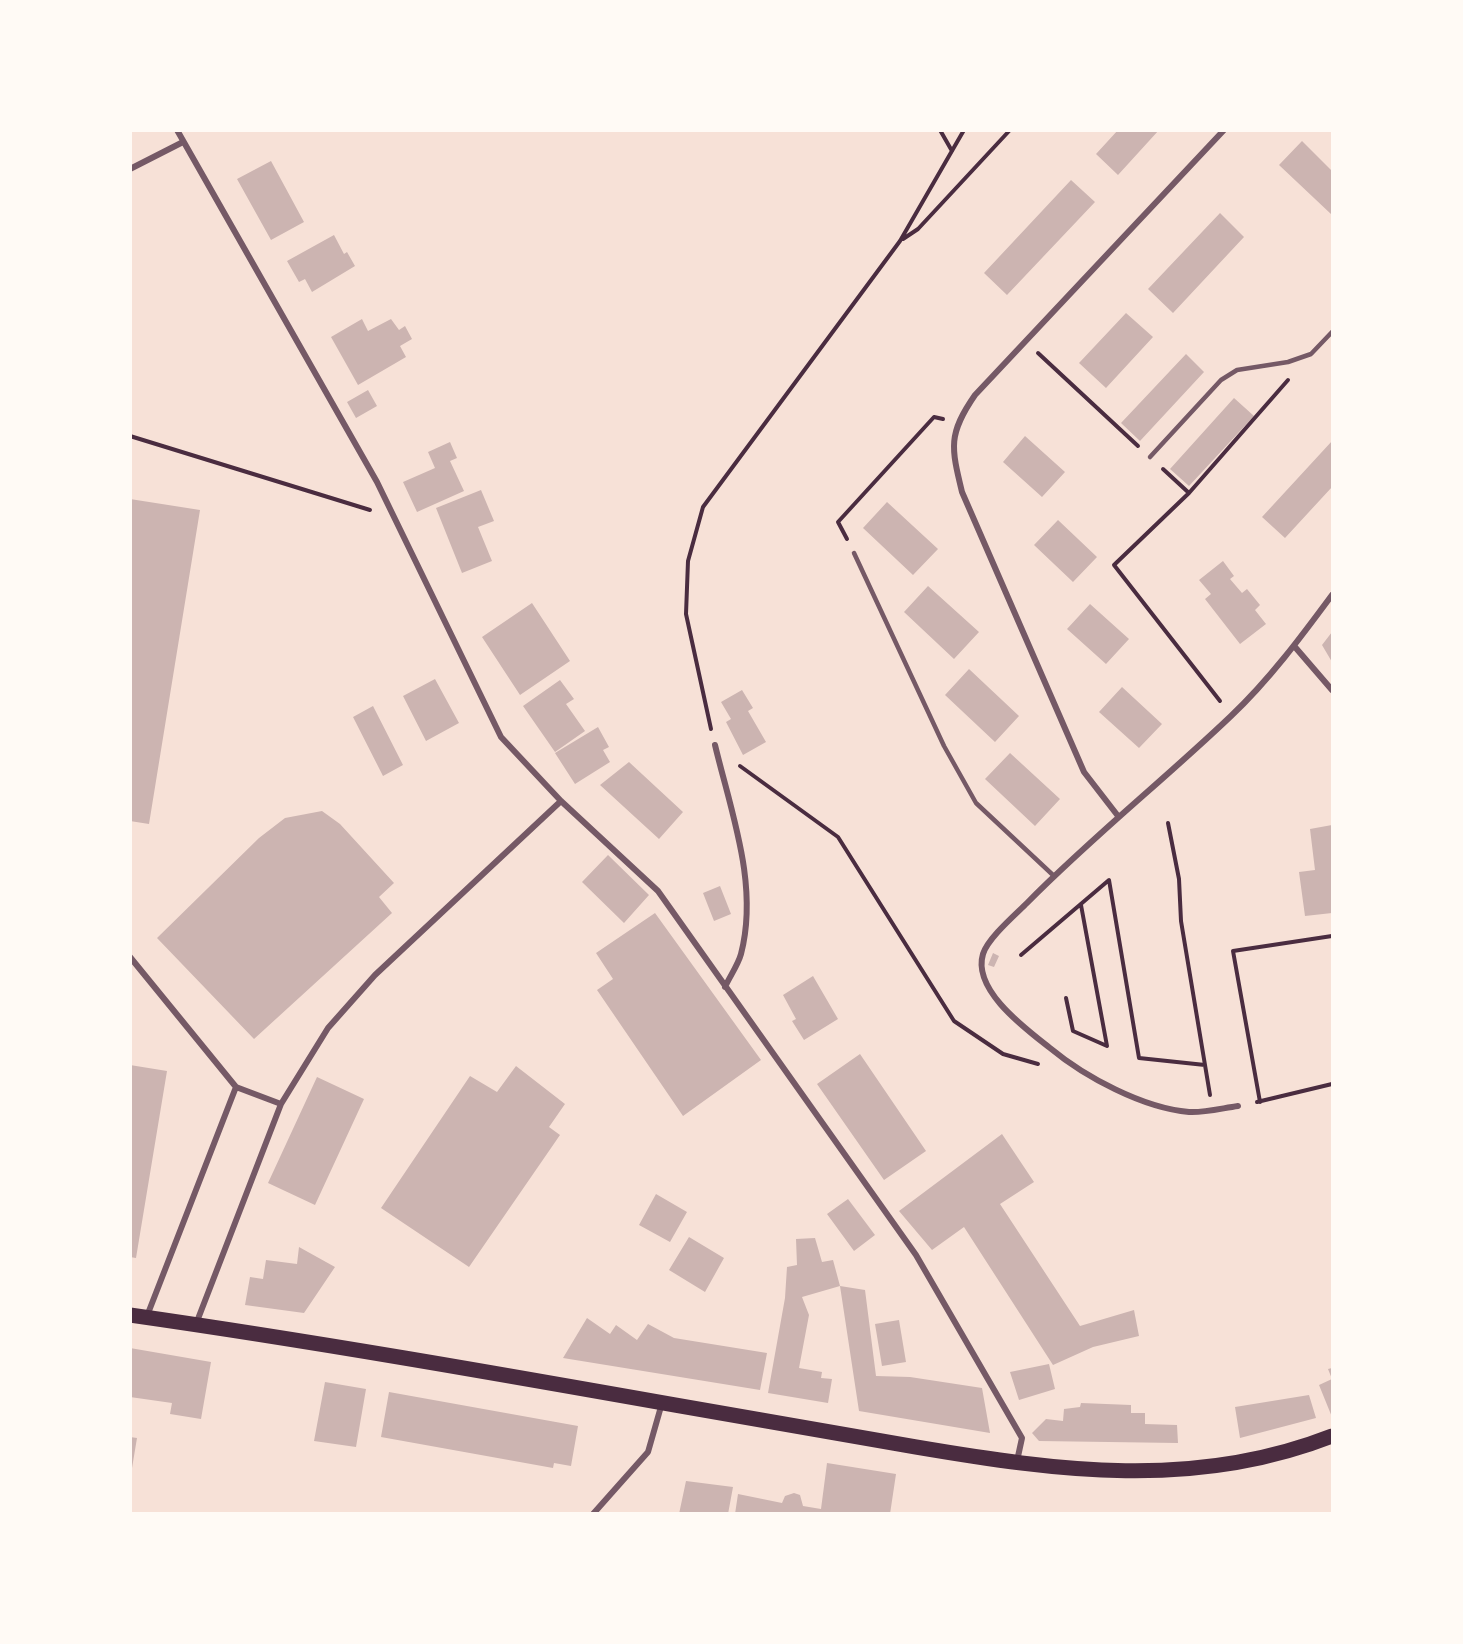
<!DOCTYPE html>
<html>
<head>
<meta charset="utf-8">
<style>
	body { margin:0 }
	#map { position:relative; width:1463px; height:1644px; overflow:hidden; background:#f7e1d7; font-family:Bitter,serif }
	canvas { display:block }
	.frame { position:absolute; inset:0; border:132px solid #fffaf5; pointer-events:none }
</style>
</head>
<body>
<div id="map">
<canvas width="1463" height="1644"></canvas>
<div class="frame"></div>
</div>
<script>
const c = document.querySelector('canvas').getContext('2d');
c.lineJoin = 'round';
function fill(path, color) { c.fillStyle = color; c.fill(path, 'evenodd'); }
function strokePath(path, color, width, dash) { c.strokeStyle = color; c.lineWidth = width; c.lineCap = dash ? 'butt' : 'round'; c.setLineDash(dash || []); c.stroke(path); }
const building = new Path2D(`
	M1118,130H1159L1118,175L1096,154Z
	M1302,141L1332,171V215L1279,165Z
	M271,161L304,222L271,240L237,179Z
	M1071,180L1095,202L1007,295L984,273Z
	M1220,213L1244,237L1173,313L1148,289Z
	M334,235L344,254L347,252L355,266L312,292L305,279L299,282L287,261Z
	M1126,313L1153,337L1106,388L1079,363Z
	M362,319L368,331L391,319L399,330L405,326L412,339L400,346L406,357L358,385L331,337Z
	M1186,354L1204,372L1140,441L1121,423Z
	M368,390L377,406L356,418L347,402Z
	M1234,398L1254,416L1189,486L1170,469Z
	M1025,436L1065,472L1042,497L1003,462Z
	M1332,441V487L1285,538L1262,517Z
	M450,442L457,458L450,461L464,491L417,512L403,482L435,468L428,452Z
	M481,490L494,521L478,527L492,561L462,573L436,508Z
	M130,499L200,510L149,824L130,821Z
	M887,502L938,549L913,575L863,528Z
	M1058,520L1097,557L1073,582L1034,545Z
	M1223,561L1234,576L1230,579L1242,593L1247,589L1260,605L1255,610L1266,624L1240,644L1205,599L1211,594L1199,580Z
	M928,586L979,632L954,659L904,612Z
	M532,603L570,661L520,695L482,637Z
	M1090,604L1129,639L1106,664L1067,629Z
	M1332,632V662L1322,645Z
	M969,669L1019,716L995,742L945,695Z
	M435,679L459,723L426,741L403,696Z
	M560,680L574,699L566,704L585,731L555,752L523,706Z
	M1122,687L1162,724L1139,748L1099,712Z
	M742,690L753,708L748,711L766,742L743,755L726,722L731,719L721,702Z
	M373,706L403,765L383,776L353,717Z
	M598,727L609,747L603,750L610,762L575,784L555,753Z
	M1010,753L1060,799L1035,826L985,779Z
	M629,762L683,812L659,839L600,785Z
	M322,811L340,824L394,883L379,897L392,913L254,1039L157,938L259,838L285,818Z
	M1332,825V913L1305,916L1299,872L1315,870L1310,829Z
	M608,855L649,895L624,923L582,882Z
	M720,886L731,914L714,921L703,893Z
	M655,913L761,1060L683,1116L597,990L613,979L596,953Z
	M993,953L999,956L994,967L988,965Z
	M813,976L838,1019L804,1040L792,1021L796,1019L783,995Z
	M860,1054L926,1151L884,1180L817,1084Z
	M130,1065L167,1071L136,1258L130,1257Z
	M516,1066L565,1104L549,1127L560,1135L469,1267L381,1208L470,1076L497,1092Z
	M317,1077L364,1099L315,1205L268,1183Z
	M1002,1134L1034,1182L1000,1204L1080,1326L1134,1310L1139,1336L1093,1347L1053,1365L964,1227L932,1250L899,1211Z
	M656,1194L687,1212L670,1242L639,1225Z
	M848,1199L875,1235L854,1251L827,1214Z
	M689,1237L724,1258L705,1292L669,1270Z
	M815,1238L822,1262L833,1260L840,1286L802,1297L809,1315L799,1368L822,1372L821,1378L832,1379L828,1403L768,1393L785,1298L787,1267L797,1265L796,1239Z
	M299,1247L335,1267L304,1313L245,1305L250,1277L263,1279L266,1260L297,1264Z
	M840,1286L865,1290L876,1376L910,1377L982,1388L990,1433L859,1411Z
	M587,1318L610,1334L616,1325L637,1340L648,1324L674,1338L767,1353L760,1390L563,1358Z
	M899,1320L906,1362L882,1366L875,1324Z
	M130,1348L211,1362L201,1419L170,1414L172,1403L130,1397Z
	M1049,1364L1055,1389L1019,1400L1010,1372Z
	M1332,1368V1417L1319,1385L1332,1379L1328,1369Z
	M325,1382L366,1389L356,1447L314,1441Z
	M389,1392L578,1426L571,1466L554,1463L553,1468L381,1437Z
	M1309,1395L1316,1418L1240,1438L1235,1407Z
	M1081,1403L1131,1405V1413H1145V1424L1177,1425L1178,1443L1039,1441L1032,1433L1046,1419L1063,1421L1064,1409L1080,1407Z
	M130,1437L137,1438L132,1468H130Z
	M827,1463L896,1474L890,1514H735L738,1494L782,1503L785,1496L794,1493L800,1495L803,1506L821,1509Z
	M686,1481L733,1487L728,1514H679Z`);
const path = new Path2D(`
	M940,130L952,151
	M903,239L918,229L1010,130
	M1038,353L1138,446
	M130,436L370,510
	M1163,469L1189,493
	M847,539L838,522L934,417L943,419
	M1220,701L1114,565L1189,493L1288,380
	M711,729L686,614L688,561L703,507L900,241L964,130
	M740,766L838,837L954,1021L1003,1054L1038,1064
	M1168,823L1179,879L1181,921L1205,1065
	M1021,955L1109,880L1139,1058L1205,1065L1210,1095
	M1066,998L1073,1031L1107,1046L1081,905
	M1257,1102L1332,1084
	M1260,1102L1233,951L1332,936`);
const service = new Path2D(`
	M1150,457L1221,380L1237,370L1288,362L1311,354L1332,332
	M854,553L944,746L976,803L1054,876`);
const minor = new Path2D(`
	M177,130L377,482L501,737L561,801L658,891L916,1255L1022,1438L1017,1461
	M130,169L183,142
	M1295,647L1332,690
	M715,745C731,812 759,885 741,954C738,965 730,976 725,987
	M1118,816L1084,772L962,492C951,447 948,434 975,395L1224,130
	M130,957L236,1087L281,1104
	M1238,1106C1223,1108 1204,1113 1189,1112C1143,1108 1085,1077 1050,1048C1026,1029 972,990 983,954C988,938 1015,915 1027,903C1092,837 1164,780 1231,716C1269,680 1301,637 1332,595
	M147,1316L236,1087
	M196,1324L281,1104L328,1028L375,975L561,801
	M593,1514L648,1452L662,1403`);
const primary = new Path2D(`
	M130,1315C312,1341 494,1373 675,1405C755,1419 835,1433 916,1447C1058,1471 1194,1490 1332,1436`);
fill(building, '#ccb4b1');
strokePath(path, '#4a2c40', 4);
strokePath(service, '#755966', 4.5);
strokePath(minor, '#755966', 6);
strokePath(primary, '#4a2c40', 15);
</script>
</body>
</html>
